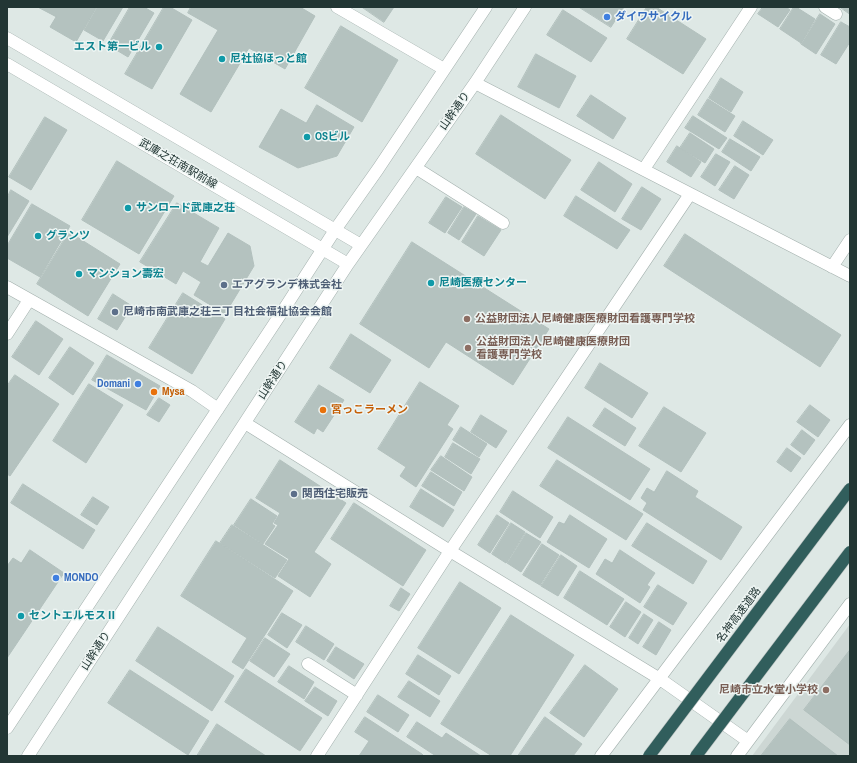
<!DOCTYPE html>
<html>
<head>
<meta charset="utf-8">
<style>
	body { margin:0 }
	#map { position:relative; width:857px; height:763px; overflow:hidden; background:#dee8e5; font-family:"Archivo Narrow",sans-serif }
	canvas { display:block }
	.frame { position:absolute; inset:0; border:8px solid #223634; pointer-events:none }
</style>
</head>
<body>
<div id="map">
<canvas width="857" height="763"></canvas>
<div class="frame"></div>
</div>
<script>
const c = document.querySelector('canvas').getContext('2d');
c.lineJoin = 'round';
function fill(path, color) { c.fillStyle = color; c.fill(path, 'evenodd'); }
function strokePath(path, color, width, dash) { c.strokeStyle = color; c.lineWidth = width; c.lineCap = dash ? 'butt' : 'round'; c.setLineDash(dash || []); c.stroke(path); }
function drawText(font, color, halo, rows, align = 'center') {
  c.font = font + ' "Archivo Narrow","Noto Sans JP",sans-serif'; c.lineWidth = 3; c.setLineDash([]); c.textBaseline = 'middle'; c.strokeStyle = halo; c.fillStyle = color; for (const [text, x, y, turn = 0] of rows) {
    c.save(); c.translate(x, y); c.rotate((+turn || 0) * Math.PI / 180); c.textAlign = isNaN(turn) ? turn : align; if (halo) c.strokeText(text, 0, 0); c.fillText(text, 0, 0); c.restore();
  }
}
const built = new Path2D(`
	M850,624V756H752Z`);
const building = new Path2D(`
	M38,7H96L76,42L50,27L56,17Z
	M97,7H123L103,41L84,30Z
	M130,7H144L154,13L128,57L108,45Z
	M164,7H170L192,20L152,89L125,74Z
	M191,7H300L315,16L285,69L249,48L211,112L180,94L218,30L188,13Z
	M362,7H394L384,22Z
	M579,7H624L611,27Z
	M647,7H656L706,39L683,74L627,39Z
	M763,7H786L790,10L778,27L758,14Z
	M794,7H796L815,19L801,43L780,29Z
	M840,7H850V14Z
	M563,10L607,38L591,62L547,35Z
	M820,14L835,24L816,54L801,44Z
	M841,22L850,27V42L836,64L821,55Z
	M341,26L398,60L362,122L305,88Z
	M536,54L576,76L559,108L518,87Z
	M721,78L743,92L731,112L709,98Z
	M591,95L626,118L613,139L577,116Z
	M708,99L735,116L725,132L698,115Z
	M317,105L354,127L337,156L298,168L259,147L281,109L306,123Z
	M501,115L571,160L545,199L476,154Z
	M693,116L727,138L719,149L685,128Z
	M45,117L67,130L31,190L9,177Z
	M743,121L773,140L763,155L734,136Z
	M690,133L714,149L705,163L680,148Z
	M730,139L760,157L751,171L722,152Z
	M677,146L701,162L691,177L667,162Z
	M716,154L730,162L715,186L701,177Z
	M117,161L174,196L139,254L82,220Z
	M599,162L632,184L615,212L581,190Z
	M735,166L749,175L734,199L719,190Z
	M642,187L661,199L641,230L622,219Z
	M11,190L29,201L7,237V198Z
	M576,196L630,230L617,249L564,216Z
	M446,197L462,207L445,233L429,223Z
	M177,203L219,228L200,262L208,266L228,233L250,246L254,266L225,314L194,295L201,282L183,271L176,284L140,262Z
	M32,204L70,226L40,277L7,258V246Z
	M464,207L476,214L459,240L448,233Z
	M478,216L501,230L484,256L462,242Z
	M69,232L120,264L88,316L37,284Z
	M685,234L841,335L820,367L664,266Z
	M412,242L549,329L513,385L446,342L429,368L360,324Z
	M183,293L225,319L192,374L149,348Z
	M113,294L132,306L117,330L98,319Z
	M36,321L63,339L39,375L12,357Z
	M351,334L391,360L370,393L330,368Z
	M70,347L94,363L73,395L49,378Z
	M107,355L160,386L146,410L92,380Z
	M600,363L648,393L632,418L585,388Z
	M15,375L59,404L10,476L7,474V386Z
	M420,382L459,406L447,425L453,429L416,487L400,476L406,467L378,449Z
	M89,384L123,405L86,463L53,441Z
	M319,385L344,400L323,432L317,428L314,434L295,422Z
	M159,398L170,405L159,422L147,415Z
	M810,405L830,420L818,437L797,422Z
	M664,407L706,433L681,472L639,446Z
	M605,408L636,428L625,446L593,426Z
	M481,415L507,431L496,448L471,432Z
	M568,417L650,469L630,500L548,448Z
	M461,427L487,444L479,457L453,440Z
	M802,430L815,440L804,455L791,445Z
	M453,443L480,459L471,474L445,457Z
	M787,448L801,458L791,472L777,462Z
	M441,456L472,477L464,491L431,470Z
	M280,460L346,503L314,552L331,564L310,597L278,576L289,559L265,544L278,525L274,523L280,513L256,498Z
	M557,460L643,514L626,540L540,486Z
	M667,471L698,491L695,497L742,527L721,560L643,510L647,503L641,498L647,488L654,492Z
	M431,472L462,492L454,506L422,486Z
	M23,484L95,530L83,549L11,503Z
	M421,489L454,510L443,527L410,507Z
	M513,491L553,517L540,538L500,512Z
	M93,497L109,507L97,525L81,515Z
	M251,499L277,516L272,524L275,526L263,544L234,525Z
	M354,503L426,550L403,586L331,539Z
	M497,515L509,523L490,553L478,545Z
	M570,515L607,539L589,568L547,542L559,522L564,524Z
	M511,523L525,532L506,563L492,554Z
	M647,523L707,561L693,584L632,546Z
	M232,525L287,560L275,578L220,543Z
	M526,533L541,542L521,572L507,563Z
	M216,541L293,591L243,669L232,662L247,638L181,596Z
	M542,544L559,555L540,585L523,575Z
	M30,550L64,573L7,658V566L13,558L21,563Z
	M620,550L655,573L647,585L650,587L640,603L596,574L605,559L612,563Z
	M561,555L577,566L558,596L541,586Z
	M580,571L624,599L607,625L564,598Z
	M460,582L501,608L459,674L418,648Z
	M658,585L687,603L673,625L644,607Z
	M401,588L410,594L399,611L390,606Z
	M626,602L641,612L625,637L610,627Z
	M282,613L302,625L287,648L268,635Z
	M644,614L653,620L638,644L629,638Z
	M511,615L574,655L510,756H492L441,724Z
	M659,622L671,630L656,655L643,647Z
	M306,626L334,644L324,660L296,642Z
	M158,627L234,676L212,711L136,661Z
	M265,638L290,654L274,677L250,661Z
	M336,647L364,664L354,679L327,661Z
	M850,650V745L804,710Z
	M418,655L451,676L439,695L406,674Z
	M585,665L618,689L584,737L550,713Z
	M289,666L314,682L304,699L278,682Z
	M246,669L322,718L300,751L225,702Z
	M130,670L209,721L188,755L108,703Z
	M409,681L440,701L430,717L398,697Z
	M315,687L337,701L328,716L305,701Z
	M378,695L409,715L398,732L367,712Z
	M365,717L422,754L424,756H359L369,741L355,732Z
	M545,717L582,744L573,756H518Z
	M790,719L838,756H761Z
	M417,722L442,738L446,733L481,756H436L407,737Z
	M217,724L266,756H197Z`);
const minor = new Path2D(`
	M337,7L444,69
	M825,7L836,14
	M7,38L361,245
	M7,64L348,264
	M475,83L850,276
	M416,168L503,223
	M644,169L751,7
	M832,267L850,240
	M7,287L192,391L218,409
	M7,334L29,300
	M245,423L450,551L660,679L748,741
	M308,664L357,695
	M7,728L286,306L335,230L378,169L486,7
	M28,756L348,264L475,83L525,7
	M317,756L450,551L690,194
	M601,756L850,425
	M737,756L850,604`);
const highwayBridge = new Path2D(`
	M649,756L850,489
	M696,756L850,552`);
const markers = [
	[607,17,4,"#3f7fe0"],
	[159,47,4,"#0f9aa8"],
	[222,59,4,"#0f9aa8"],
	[307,137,4,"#0f9aa8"],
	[128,208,4,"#0f9aa8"],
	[38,236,4,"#0f9aa8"],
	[79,274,4,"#0f9aa8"],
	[431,283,4,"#0f9aa8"],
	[224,285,4,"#5c6f8a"],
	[115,312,4,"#5c6f8a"],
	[467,319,4,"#8d6e63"],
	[468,348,4,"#8d6e63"],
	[138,384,4,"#3f7fe0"],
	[154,392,4,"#e8710a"],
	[323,410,4,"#e8710a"],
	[294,494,4,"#5c6f8a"],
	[56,578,4,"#3f7fe0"],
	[21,616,4,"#0f9aa8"],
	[826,690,4,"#8d6e63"]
];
const shopNames = [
	["ダイワサイクル",615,17],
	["Domani",130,384,"right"],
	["MONDO",64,578]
];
const cultureNames = [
	["エスト第一ビル",151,47,"right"],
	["尼社協ほっと館",230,59],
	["OSビル",315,137],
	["サンロード武庫之荘",136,208],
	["グランツ",46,236],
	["マンション壽宏",87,274],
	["尼崎医療センター",439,283],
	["セントエルモスⅡ",29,616]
];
const streetNames = [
	["山幹通り",455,111,-55],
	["武庫之荘南駅前線",178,164,30],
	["山幹通り",273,380,-57],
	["名神高速道路",739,615,-53],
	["山幹通り",96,651,-57]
];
const serviceNames = [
	["エアグランデ株式会社",232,285],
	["尼崎市南武庫之荘三丁目社会福祉協会会館",123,312],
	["関西住宅販売",302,494]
];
const educationNames = [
	["公益財団法人尼崎健康医療財団看護専門学校",475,319],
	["公益財団法人尼崎健康医療財団",476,342],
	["看護専門学校",476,355],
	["尼崎市立水堂小学校",818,690,"right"]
];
const foodNames = [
	["Mysa",162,392],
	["宮っこラーメン",331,410]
];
fill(built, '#cdd7d4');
fill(building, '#b4c2bf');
strokePath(building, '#b2c0bd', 1);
strokePath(minor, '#a2afac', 13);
strokePath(minor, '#fff', 12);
strokePath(highwayBridge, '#bdc3c2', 13, []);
strokePath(highwayBridge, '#315e5c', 12);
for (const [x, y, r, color] of markers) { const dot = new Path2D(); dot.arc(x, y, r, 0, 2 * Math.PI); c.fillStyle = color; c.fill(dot); strokePath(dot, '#eef5f3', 1.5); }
drawText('bold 11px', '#366cbe', '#eef5f3', shopNames, 'left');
drawText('bold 11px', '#0d838f', '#eef5f3', cultureNames, 'left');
drawText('11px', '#223634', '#eef5f3', streetNames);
drawText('bold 11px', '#4e5e75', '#eef5f3', serviceNames, 'left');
drawText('bold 11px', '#785e54', '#eef5f3', educationNames, 'left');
drawText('bold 11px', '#c56008', '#eef5f3', foodNames, 'left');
</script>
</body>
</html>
